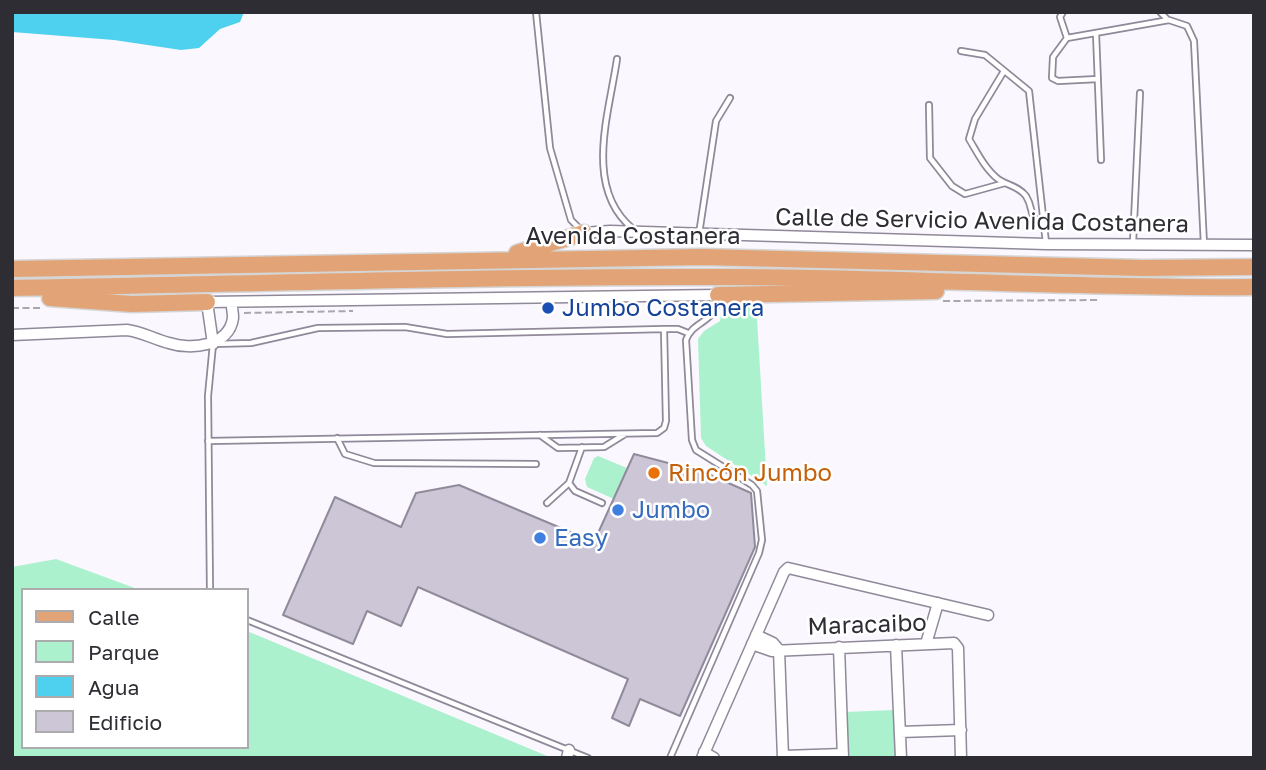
<!DOCTYPE html>
<html>
<head>
<meta charset="utf-8">
<style>
	body { margin:0 }
	#map { position:relative; width:1266px; height:770px; overflow:hidden; background:#faf7fe; font-family:"Golos Text",sans-serif }
	canvas { display:block }
	.frame { position:absolute; inset:0; border:14px solid #2f2d34; pointer-events:none }
	.legend { position:absolute; left:21px; top:588px; width:228px; height:161px; box-sizing:border-box; background:#fff; border:2px solid #acabae; margin:0; padding:9px 12px; list-style:none; font-size:21px; color:#2f2d34 }
	.legend li { display:flex; align-items:center; gap:14px; height:35px }
	.legend b { width:35px; border:2px solid #acabae }
</style>
</head>
<body>
<div id="map">
<canvas width="1266" height="770"></canvas>
<div class="frame"></div>
<ul class="legend">
<li><b style="height:9px;background:#e2a477"></b>Calle</li>
<li><b style="height:19px;background:#abf1cd"></b>Parque</li>
<li><b style="height:19px;background:#4ed0ef"></b>Agua</li>
<li><b style="height:19px;background:#ccc6d6"></b>Edificio</li>
</ul>
</div>
<script>
const c = document.querySelector('canvas').getContext('2d');
c.lineJoin = 'round';
function fill(path, color) { c.fillStyle = color; c.fill(path, 'evenodd'); }
function strokePath(path, color, width, dash) { c.strokeStyle = color; c.lineWidth = width; c.lineCap = dash ? 'butt' : 'round'; c.setLineDash(dash || []); c.stroke(path); }
function drawText(font, color, halo, rows, align = 'center') {
  c.font = font + ' "Golos Text",sans-serif'; c.lineWidth = 5; c.setLineDash([]); c.textBaseline = 'middle'; c.strokeStyle = halo; c.fillStyle = color; for (const [text, x, y, turn = 0] of rows) {
    c.save(); c.translate(x, y); c.rotate((+turn || 0) * Math.PI / 180); c.textAlign = isNaN(turn) ? turn : align; if (halo) c.strokeText(text, 0, 0); c.fillText(text, 0, 0); c.restore();
  }
}
const green = new Path2D(`
	M756,302L767,486L706,446L701,438L698,339L704,331L720,321L723,303Z
	M598,456L627,468L614,499L587,487L585,479L594,458Z
	M56,559L140,590H23V747H247V631L552,758H12V567Z
	M895,710L896,758H847L845,712Z`);
const water = new Path2D(`
	M12,12H244L240,22L220,29L199,48L181,50L114,40L12,32Z`);
const building = new Path2D(`
	M634,454L706,473L751,493L755,547L680,716L640,699L629,726L612,718L628,679L418,587L401,626L367,611L353,644L283,615L335,497L401,527L416,493L459,485L594,542Z`);
const path = new Path2D(`
	M943,301L1099,300
	M12,308H42
	M244,313L353,311`);
const service = new Path2D(`
	M536,12L550,148L571,220L582,231
	M1063,12L1060,17L1067,38
	M1160,12L1168,20
	M1096,33L1101,160
	M961,51L985,55L1029,91L1046,243
	M617,59C609,114 583,188 633,229
	M1004,71L975,119L969,139C977,152 985,169 998,179C1006,185 1019,186 1026,196C1035,211 1026,213 1044,228
	M1098,79L1058,81L1052,78L1053,57L1067,38L1169,20L1187,26L1194,41L1204,245
	M929,105L930,158L952,186L965,194L1005,183
	M699,234L716,121L730,98
	M1133,243L1140,93
	M540,435L558,448L604,447L625,434
	M337,438L345,454L374,463L536,464
	M208,441L657,433L664,428L666,421L664,329
	M569,483L575,491L602,503
	M547,503L569,483L582,447
	M210,590L208,396L213,344L251,343L318,328L405,327L447,334L664,329H678L688,333
	M247,620L588,758
	M670,758L759,553L762,540L757,491L752,485L696,450L692,440L686,340C693,320 715,324 718,298`);
const minor = new Path2D(`
	M584,233L610,231L1046,244L1254,245
	M12,335L127,330C142,332 154,339 169,343C190,350 229,347 233,318C233,314 232,307 231,302
	M213,344L207,302L718,295
	M756,635L773,643L779,650
	M752,644L772,651L954,643L958,648L961,758
	M926,644L938,603
	M896,645L901,758
	M839,647L843,758
	M779,650L783,758
	M900,732L961,730
	M704,752L714,758
	M783,756L843,754
	M567,758L569,750
	M702,758L784,572L788,568L988,615`);
const primary = new Path2D(`
	M517,253L584,233
	M12,269L702,257L1143,268L1254,267
	M12,288C249,284 486,276 724,277C900,277 1077,289 1254,287
	M718,295L936,291
	M50,298L132,304L207,302`);
const markers = [
	[548,308,7,"#1a4fb4"],
	[654,473,7,"#e8710a"],
	[618,510,7,"#3f7fe0"],
	[540,538,7,"#3f7fe0"]
];
const streetNames = [
	["Calle de Servicio Avenida Costanera",982,221,1],
	["Avenida Costanera",633,236],
	["Maracaibo",867,625,-2]
];
const transitNames = [
	["Jumbo Costanera",562,308]
];
const foodNames = [
	["Rincón Jumbo",668,473]
];
const shopNames = [
	["Jumbo",632,510],
	["Easy",554,538]
];
fill(green, '#abf1cd');
fill(water, '#4ed0ef');
fill(building, '#ccc6d6');
strokePath(building, '#908b9a', 2);
strokePath(service, '#8f8999', 8);
strokePath(minor, '#8f8999', 13);
strokePath(primary, '#d5d5d6', 19);
strokePath(path, '#a9a7ae', 2, [7, 3.5]);
strokePath(service, '#fff', 4.5);
strokePath(minor, '#fff', 10);
strokePath(primary, '#e2a477', 16);
for (const [x, y, r, color] of markers) { const dot = new Path2D(); dot.arc(x, y, r, 0, 2 * Math.PI); c.fillStyle = color; c.fill(dot); strokePath(dot, '#fff', 2.5); }
drawText('24px', '#2f2d34', '#fff', streetNames);
drawText('24px', '#164399', '#fff', transitNames, 'left');
drawText('24px', '#c56008', '#fff', foodNames, 'left');
drawText('24px', '#366cbe', '#fff', shopNames, 'left');
</script>
</body>
</html>
